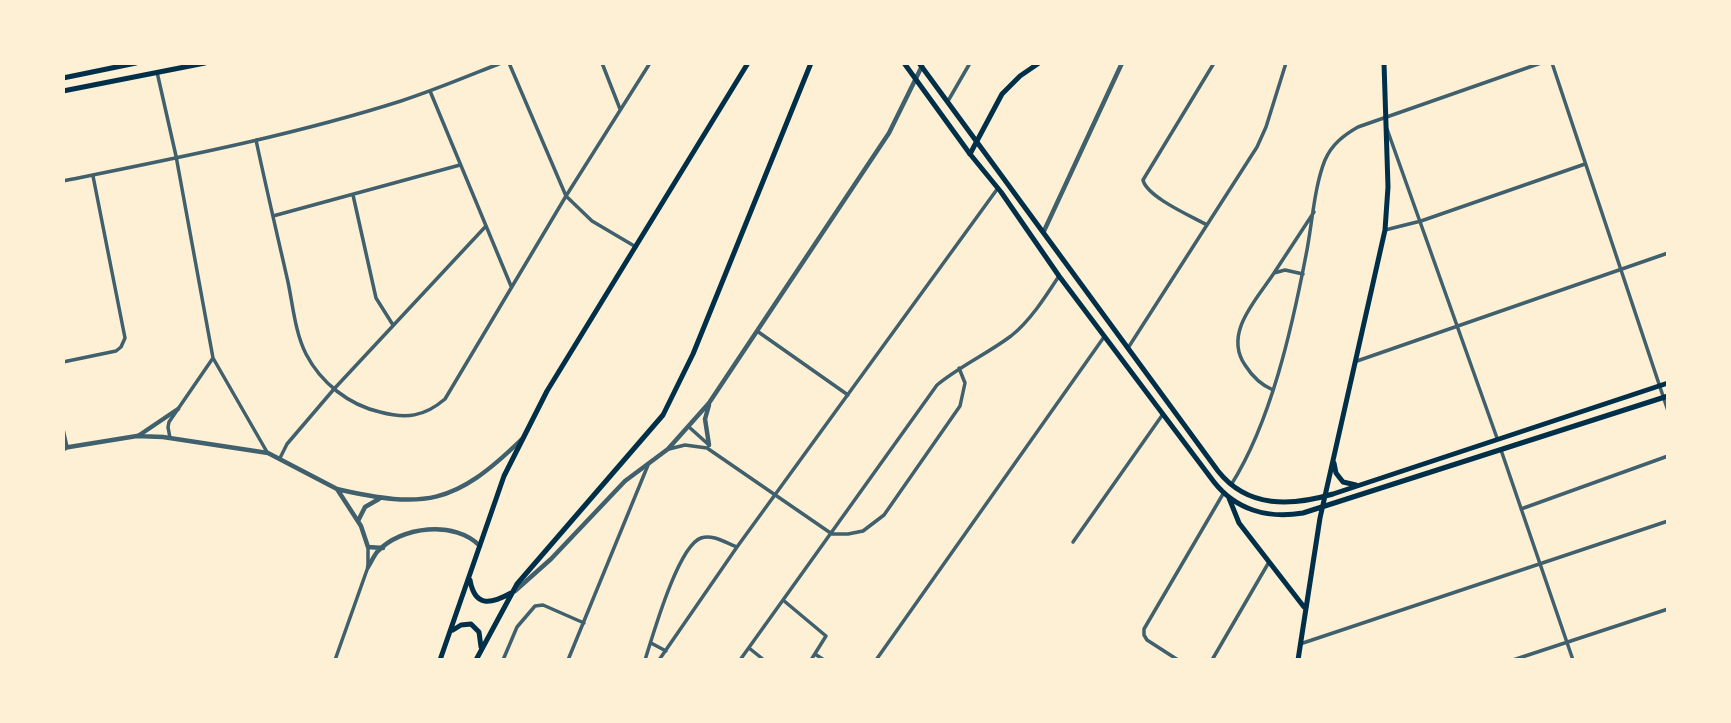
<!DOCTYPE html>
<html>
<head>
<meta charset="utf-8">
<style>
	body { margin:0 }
	#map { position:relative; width:1731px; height:723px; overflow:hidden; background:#fdf0d5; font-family:Barlow,sans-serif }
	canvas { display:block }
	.frame { position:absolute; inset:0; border:65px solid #fdf0d5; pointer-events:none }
</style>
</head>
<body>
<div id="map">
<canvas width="1731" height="723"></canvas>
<div class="frame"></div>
</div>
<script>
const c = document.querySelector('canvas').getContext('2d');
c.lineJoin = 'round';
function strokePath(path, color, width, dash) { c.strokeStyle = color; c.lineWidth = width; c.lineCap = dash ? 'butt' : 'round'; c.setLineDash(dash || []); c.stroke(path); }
const minor = new Path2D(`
	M509,63L566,196L592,221L636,247
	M602,63L620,109
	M1552,63L1668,411
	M157,72L176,156L213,358L267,452
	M430,91L511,286
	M948,101L970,63
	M1387,129L1497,438
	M256,140C266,187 277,234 288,282C293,306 295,332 306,354C321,383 349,405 380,412C406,419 424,417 445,399L566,196L650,63
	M63,181C176,158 291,136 401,101C435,90 468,76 501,63
	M353,195L376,298L393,325
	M273,216L460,165
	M1207,225C1191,216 1147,197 1143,180L1214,63
	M1385,230L1421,221L1585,164
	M1274,273L1314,212
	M757,331L848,395
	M1128,348L1257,147L1266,127L1286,63
	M1357,361L1668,253
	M63,362L116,351L121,347L125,338L93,176
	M1273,390C1261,385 1252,376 1245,365C1223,333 1257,299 1274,273L1285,270L1303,274
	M689,427L709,445
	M63,429L67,447L65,449
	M170,438L168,427L169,422L213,358
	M669,449L685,445L707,448L832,534H848L863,531L884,515L960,406L965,383L959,368
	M1501,450L1573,660
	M280,458L287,444L334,389L486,226
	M1231,485C1271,422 1292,328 1306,255C1312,226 1314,187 1325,160C1332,144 1344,135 1358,127L1541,63
	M1521,509L1668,456
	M1073,542L1163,414
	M783,600L826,636L811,660
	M651,643L666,651
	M1300,644L1668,521
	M749,648L764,660
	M815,654L824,660
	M335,660L368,567V547
	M503,660L517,627L535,606L543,605L584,623
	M568,660L648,465
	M645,660C653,635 678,546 701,538C713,534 726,543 737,547
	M659,660L737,547L998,188
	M740,660L937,385C960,366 987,354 1011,336C1030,321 1046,296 1059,276
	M876,660L1104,337
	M1178,660L1147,640L1144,635V629L1223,494
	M1212,660L1269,562
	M1513,660L1668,609`);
const tertiary = new Path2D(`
	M1044,231L1122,63
	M709,405L705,419L709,445
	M138,436L178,409
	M63,448L137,436L163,437L268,453L337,489L361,526L368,547L383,548
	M337,489C425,509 454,505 521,440
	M358,521L365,507L379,499
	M368,567C371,562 374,556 377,552C401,526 455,520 480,546
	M515,591L551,559L625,481L668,449L709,403L889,133L922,66`);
const secondary = new Path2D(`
	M970,154L1002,94L1020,76L1039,63`);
const primary = new Path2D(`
	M904,63L970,154L1001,192L1059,276L1214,482C1236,510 1268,519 1303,513L1668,396
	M919,63L1218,471C1248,509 1292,506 1333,494L1668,383
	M63,78L136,63
	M63,91L205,63
	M1334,463L1336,473L1343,482L1356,485
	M1229,498L1239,523L1304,607
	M470,580C475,608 491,604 511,593
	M453,630L461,625L471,624L479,632L481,647
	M440,660L504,476L547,391L748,63
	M476,660L517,584L663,415L693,354L811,63
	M1298,660L1320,518L1385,230L1388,187L1384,63`);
strokePath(minor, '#3f606c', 3.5);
strokePath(tertiary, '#3f606c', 4.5);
strokePath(secondary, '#003049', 5);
strokePath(primary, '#003049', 5);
</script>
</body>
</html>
